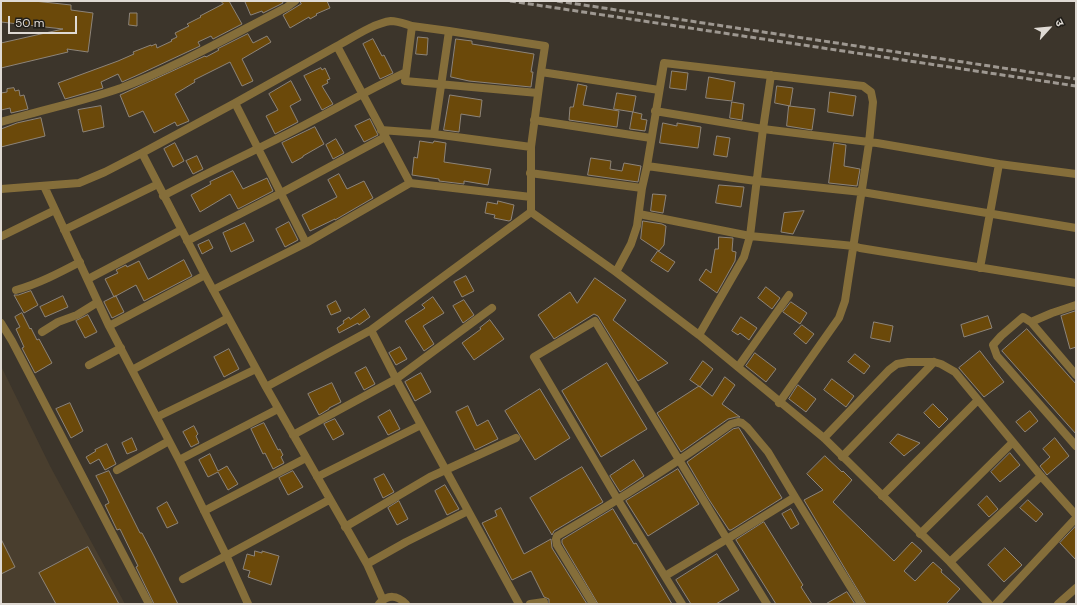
<!DOCTYPE html>
<html>
<head>
<meta charset="utf-8">
<style>
	body { margin:0 }
	#map { position:relative; width:1077px; height:605px; overflow:hidden; background:#3c352b; font-family:"DM Sans","Noto Sans Devanagari",sans-serif }
	canvas { display:block }
	.frame { position:absolute; inset:0; border:2px solid #dfdad4; pointer-events:none }
	.north { position:absolute; left:1029px; top:8px; width:40px; height:40px; -webkit-text-stroke:3px #201d18; paint-order:stroke; rotate:63deg; font-size:11px; font-weight:700; line-height:16px; text-align:center; color:#dfdad4 }
	.north::after { content:''; display:block; margin:auto; width:14px; height:18px; background:#dfdad4; clip-path:polygon(50% 0,100% 100%,50% 72%,0 100%) }
	.scale { position:absolute; left:8px; top:16px; width:69px; height:18px; box-sizing:border-box; border:2px solid #dfdad4; border-top:0; padding-left:5px; font-size:12px; line-height:14px; white-space:nowrap; color:#dfdad4; -webkit-text-stroke:3px #201d18; paint-order:stroke }
</style>
</head>
<body>
<div id="map">
<canvas width="1077" height="605"></canvas>
<div class="frame"></div>
<div class="north">उ</div>
<div class="scale">50 m</div>
</div>
<script>
const c = document.querySelector('canvas').getContext('2d');
c.lineJoin = 'round';
function fill(path, color) { c.fillStyle = color; c.fill(path, 'evenodd'); }
function strokePath(path, color, width, dash) { c.strokeStyle = color; c.lineWidth = width; c.lineCap = dash ? 'butt' : 'round'; c.setLineDash(dash || []); c.stroke(path); }
const built = new Path2D(`
	M1,366L50,466L125,604H1Z`);
const building = new Path2D(`
	M1,1H34L71,5V10L93,13L88,52L67,49L68,52L1,68V43L63,29L1,22Z
	M221,1H229L242,24L213,39L211,36L198,42L200,46L140,74L122,82L118,74L101,82L103,88L65,99L58,83L118,61L134,54L133,52L151,45V46L156,44L157,48L172,41L171,40L177,37L175,33L189,26L187,24L201,17L200,16L223,4Z
	M245,1H282L283,3L263,13L262,11L251,15Z
	M300,1H327L330,8L316,14L317,15L310,19L309,17L290,28L283,15L301,4Z
	M130,13H137V26L129,25Z
	M248,34L253,43L267,36L271,42L242,59L253,81L242,86L230,62L194,80L195,82L175,94L189,121L177,126L175,122L154,133L143,111L129,117L120,95L205,56L206,57L219,50L218,49Z
	M418,37L428,38L427,55L416,54Z
	M373,39L382,56L384,55L393,73L380,79L363,44Z
	M456,39L472,41V44L534,54L531,72H533L531,87L469,81L451,77Z
	M321,68L322,70L325,68L330,79L327,80L328,83L322,86L333,104L322,110L304,76Z
	M672,71L688,73L686,90L670,88Z
	M709,77L735,82L732,101L706,98Z
	M291,81L301,100L290,106L298,122L275,134L266,116L278,110L269,94Z
	M578,84L587,86L583,105L619,111L617,127L569,120L570,107H573Z
	M777,86L793,88L790,106L775,103Z
	M14,88L15,91L19,90L20,96L24,95L28,109L11,113L10,108L1,110V93L7,92V89Z
	M830,92L856,96L853,116L828,112Z
	M617,93L636,96L633,112L614,109Z
	M450,95L482,100L480,117L461,114L459,132L444,130Z
	M732,102L744,104L742,120L730,118Z
	M101,106L104,127L83,132L78,110Z
	M789,106L815,109L812,130L787,126Z
	M633,112L642,114L641,119L647,120L645,131L630,129Z
	M41,118L45,136L1,147V129L17,123Z
	M370,119L378,135L364,142L355,126Z
	M663,123L677,126V123L701,127L698,148L660,143Z
	M315,127L324,144L303,156V157L292,163L282,143Z
	M717,136L730,138L727,157L714,155Z
	M336,139L344,153L333,159L326,145Z
	M420,141L433,143L434,141L446,143L444,162L491,169L488,185L464,181V184L439,181V179L412,175L414,157L417,158Z
	M175,143L184,161L173,167L164,149Z
	M834,143L846,145L844,166L860,169L857,186L829,183Z
	M197,156L203,169L193,174L186,161Z
	M591,158L611,161L610,169L622,171L624,163L641,166L638,182L588,175Z
	M233,171L243,189L267,178L273,191L238,209L230,194L200,212L191,195L211,184L210,182Z
	M339,174L347,189L364,181L373,198L335,220V219L310,231L302,215L337,197L328,180Z
	M719,185L744,187L741,207L716,203Z
	M653,194L666,195L663,213L651,211Z
	M498,201L514,205L511,220L509,221L494,218L495,215L485,213L487,202L497,204Z
	M804,211L793,234L781,232L784,213Z
	M643,221L662,224L666,226L664,245L659,251L641,239Z
	M289,222L298,240L285,247L276,229Z
	M245,223L254,241L231,252L223,233Z
	M719,237L733,238L732,251L736,252L735,261L717,293L699,280L706,269L711,273L715,249H718Z
	M209,240L213,248L202,254L198,245Z
	M658,251L675,262L668,272L651,261Z
	M184,260L192,276L144,301L136,285L114,297L105,279L118,273L116,270L126,265L127,267L139,261L148,279Z
	M466,276L474,291L462,297L454,282Z
	M595,278L626,300L613,320L668,363L638,381L598,316L594,314L554,339L538,315L570,292L577,303Z
	M766,287L780,298L772,309L758,298Z
	M31,291L38,305L24,313L14,295H18Z
	M63,296L68,307L45,317L40,307Z
	M116,296L124,312L112,318L104,302Z
	M433,297L444,313L423,326L434,344L424,351L405,321L425,308L422,305Z
	M464,300L474,315L463,323L453,306Z
	M336,301L341,311L331,315L327,306Z
	M791,302L807,313L800,324L783,312Z
	M365,309L370,317L359,325L358,323L339,333L337,328L344,323L343,321L349,317L350,319Z
	M1076,311V347L1070,349L1061,316Z
	M22,313L30,329L31,328L37,340L39,339L52,363L35,373L22,348L24,347L16,329L20,327L15,317Z
	M88,315L97,332L85,338L76,321Z
	M988,316L992,328L964,337L961,325Z
	M741,317L757,328L749,340L740,333L738,335L732,331Z
	M490,320L504,339L474,360L462,343L481,329L480,328Z
	M874,322L893,326L890,342L871,338Z
	M802,325L814,334L806,344L794,334Z
	M1027,329L1076,384V434L1002,351Z
	M400,347L407,359L396,365L389,353Z
	M229,349L239,369L224,377L214,357Z
	M980,351L1004,382L984,397L959,368Z
	M755,353L776,369L766,382L746,366Z
	M855,354L870,366L864,374L848,362Z
	M703,361L713,369L700,387L690,380Z
	M607,363L647,429L601,457L562,391Z
	M366,367L375,384L364,390L355,373Z
	M421,373L431,392L415,401L405,382Z
	M725,377L735,385L722,404L740,417H736L728,419L681,452L657,413L699,386L712,396Z
	M832,379L854,396L846,407L824,390Z
	M332,383L341,402L329,408V409L319,415L308,394Z
	M798,385L816,399L806,412L789,399Z
	M540,389L570,438L535,460L505,411Z
	M70,403L83,431L71,438L56,409Z
	M933,404L948,419L939,428L924,413Z
	M468,406L477,426L488,420L498,439L475,450L456,412Z
	M390,410L400,429L388,435L378,417Z
	M1030,411L1038,421L1025,432L1016,422Z
	M335,419L344,434L333,440L324,424Z
	M264,423L278,450L280,449L283,455L281,457L284,463L273,469L265,453L263,454L251,429Z
	M194,426L198,434L196,436L199,443L191,447L183,432Z
	M739,428L782,498L731,530H729L708,498L687,462L733,429Z
	M898,434L920,443L904,456L890,443Z
	M132,438L137,450L127,454L122,443Z
	M1055,438L1069,456L1047,475L1040,466L1050,457L1043,449Z
	M107,444L116,464L105,470L99,459L90,464L86,457L96,451L95,450Z
	M1010,453L1020,465L1000,482L991,472Z
	M210,454L218,471L227,466L238,484L228,490L218,472L208,477L199,460Z
	M825,456L842,472L843,471L852,480L833,502L894,561L912,542L922,551L904,571L915,581L933,562L942,570L941,572L960,589L946,604H866L804,500L823,490L807,474Z
	M634,460L644,476L620,492L610,476Z
	M582,467L603,502L554,531L552,535L530,498Z
	M678,469L699,504L648,536L626,501Z
	M109,471L140,533H142L154,556L178,604H154L136,567L138,566L120,529L117,530L105,505L109,503L107,498L96,476Z
	M293,471L303,487L288,495L279,478Z
	M384,474L394,492L383,498L374,479Z
	M445,485L459,509L447,515L435,491Z
	M987,496L998,509L989,517L978,505Z
	M1028,500L1043,514L1036,522L1020,508Z
	M399,501L408,519L397,525L388,508Z
	M167,502L178,523L167,528L157,508Z
	M501,508L524,554L551,539L552,548L587,604H549V599L544,597L531,571L512,580L482,523L497,516L495,511Z
	M613,509L634,544L636,543L672,604H598L562,543V540Z
	M791,509L799,524L791,529L782,514Z
	M764,522L803,585L801,587L812,604H776L736,540Z
	M1076,526V560L1060,543Z
	M1,539L15,567L1,574Z
	M88,547L119,604H56L39,573Z
	M1005,548L1022,565L1004,582L988,565Z
	M255,551L262,553V551L279,556L271,585L248,577L250,571L243,569L247,554L254,556Z
	M717,554L739,590L716,604H691L676,580Z
	M847,592L855,604H826Z`);
const street = new Path2D(`
	M449,31L412,26L405,81L538,93
	M337,46C352,38 374,23 391,21C398,21 405,24 412,26
	M655,111L763,129L771,75
	M534,120L651,138
	M1,122C41,110 81,102 121,88C178,66 232,35 287,7L295,1
	M381,130L434,134L531,147L541,72L659,90
	M434,134L449,31L545,46L541,72
	M142,153L235,103L306,243L410,183L337,46L235,103
	M647,166L756,181L862,192L1076,228
	M530,173L642,188
	M410,183L531,197
	M44,186L109,326L179,460L226,555L248,604
	M1,189L79,183L105,172L142,153L205,275L266,387
	M163,196C197,178 231,162 265,145C313,122 358,95 406,72
	M531,212L616,272L699,335L824,438L950,562L989,604
	M639,214L750,236L854,246L860,248L1076,283
	M64,230L158,184
	M2,236L55,210
	M187,241L281,193L385,137
	M980,268L999,164
	M616,272L631,244L637,226L642,188L647,166L664,63L863,86L871,92L873,102L869,143L845,301L839,318L779,403
	M88,279L181,230
	M16,290C38,284 59,273 80,262
	M213,290L306,243
	M1031,322L1052,313L1076,305
	M1,323L12,341L149,604
	M109,326L205,275
	M371,330L396,379L519,604
	M42,332L58,322L77,315L98,302
	M699,335L744,257L750,236L763,129L877,143L999,164L1076,174
	M89,365L121,348
	M738,367L789,295
	M132,370L228,318
	M1076,375L1031,322L1023,317L1001,336L993,345L997,356L1076,446
	M157,417L256,369
	M293,435L396,379L492,308
	M824,438L889,370L897,364L908,362H934L941,364L955,372L1041,476L1076,515
	M842,457L934,362
	M179,460L278,409
	M117,470L169,441
	M317,477L421,425
	M882,496L978,400
	M204,511L306,458
	M345,527L430,477L516,438
	M920,534L1013,442
	M950,562L1041,476
	M367,564L406,542L468,511
	M665,576L727,539L767,604
	M183,579L329,500
	M383,600L367,564L266,387L371,330L531,212V147
	M379,604C388,594 397,595 406,604
	M530,604L544,602
	M593,604L557,545L556,539L557,536C617,501 674,465 731,424L738,422L742,423L747,427L768,452L795,497
	M682,604L618,500L534,357L595,321L727,539L795,497L861,604
	M996,604L1076,518
	M1058,604L1076,588`);
const rail = new Path2D(`
	M510,1L1076,86
	M557,1L1076,79`);
fill(built, '#493e2e');
fill(building, '#6b490a');
strokePath(building, '#8d8479', 1);
strokePath(street, '#856e3a', 8);
strokePath(rail, '#9e9891', 3, [6, 3]);
</script>
</body>
</html>
